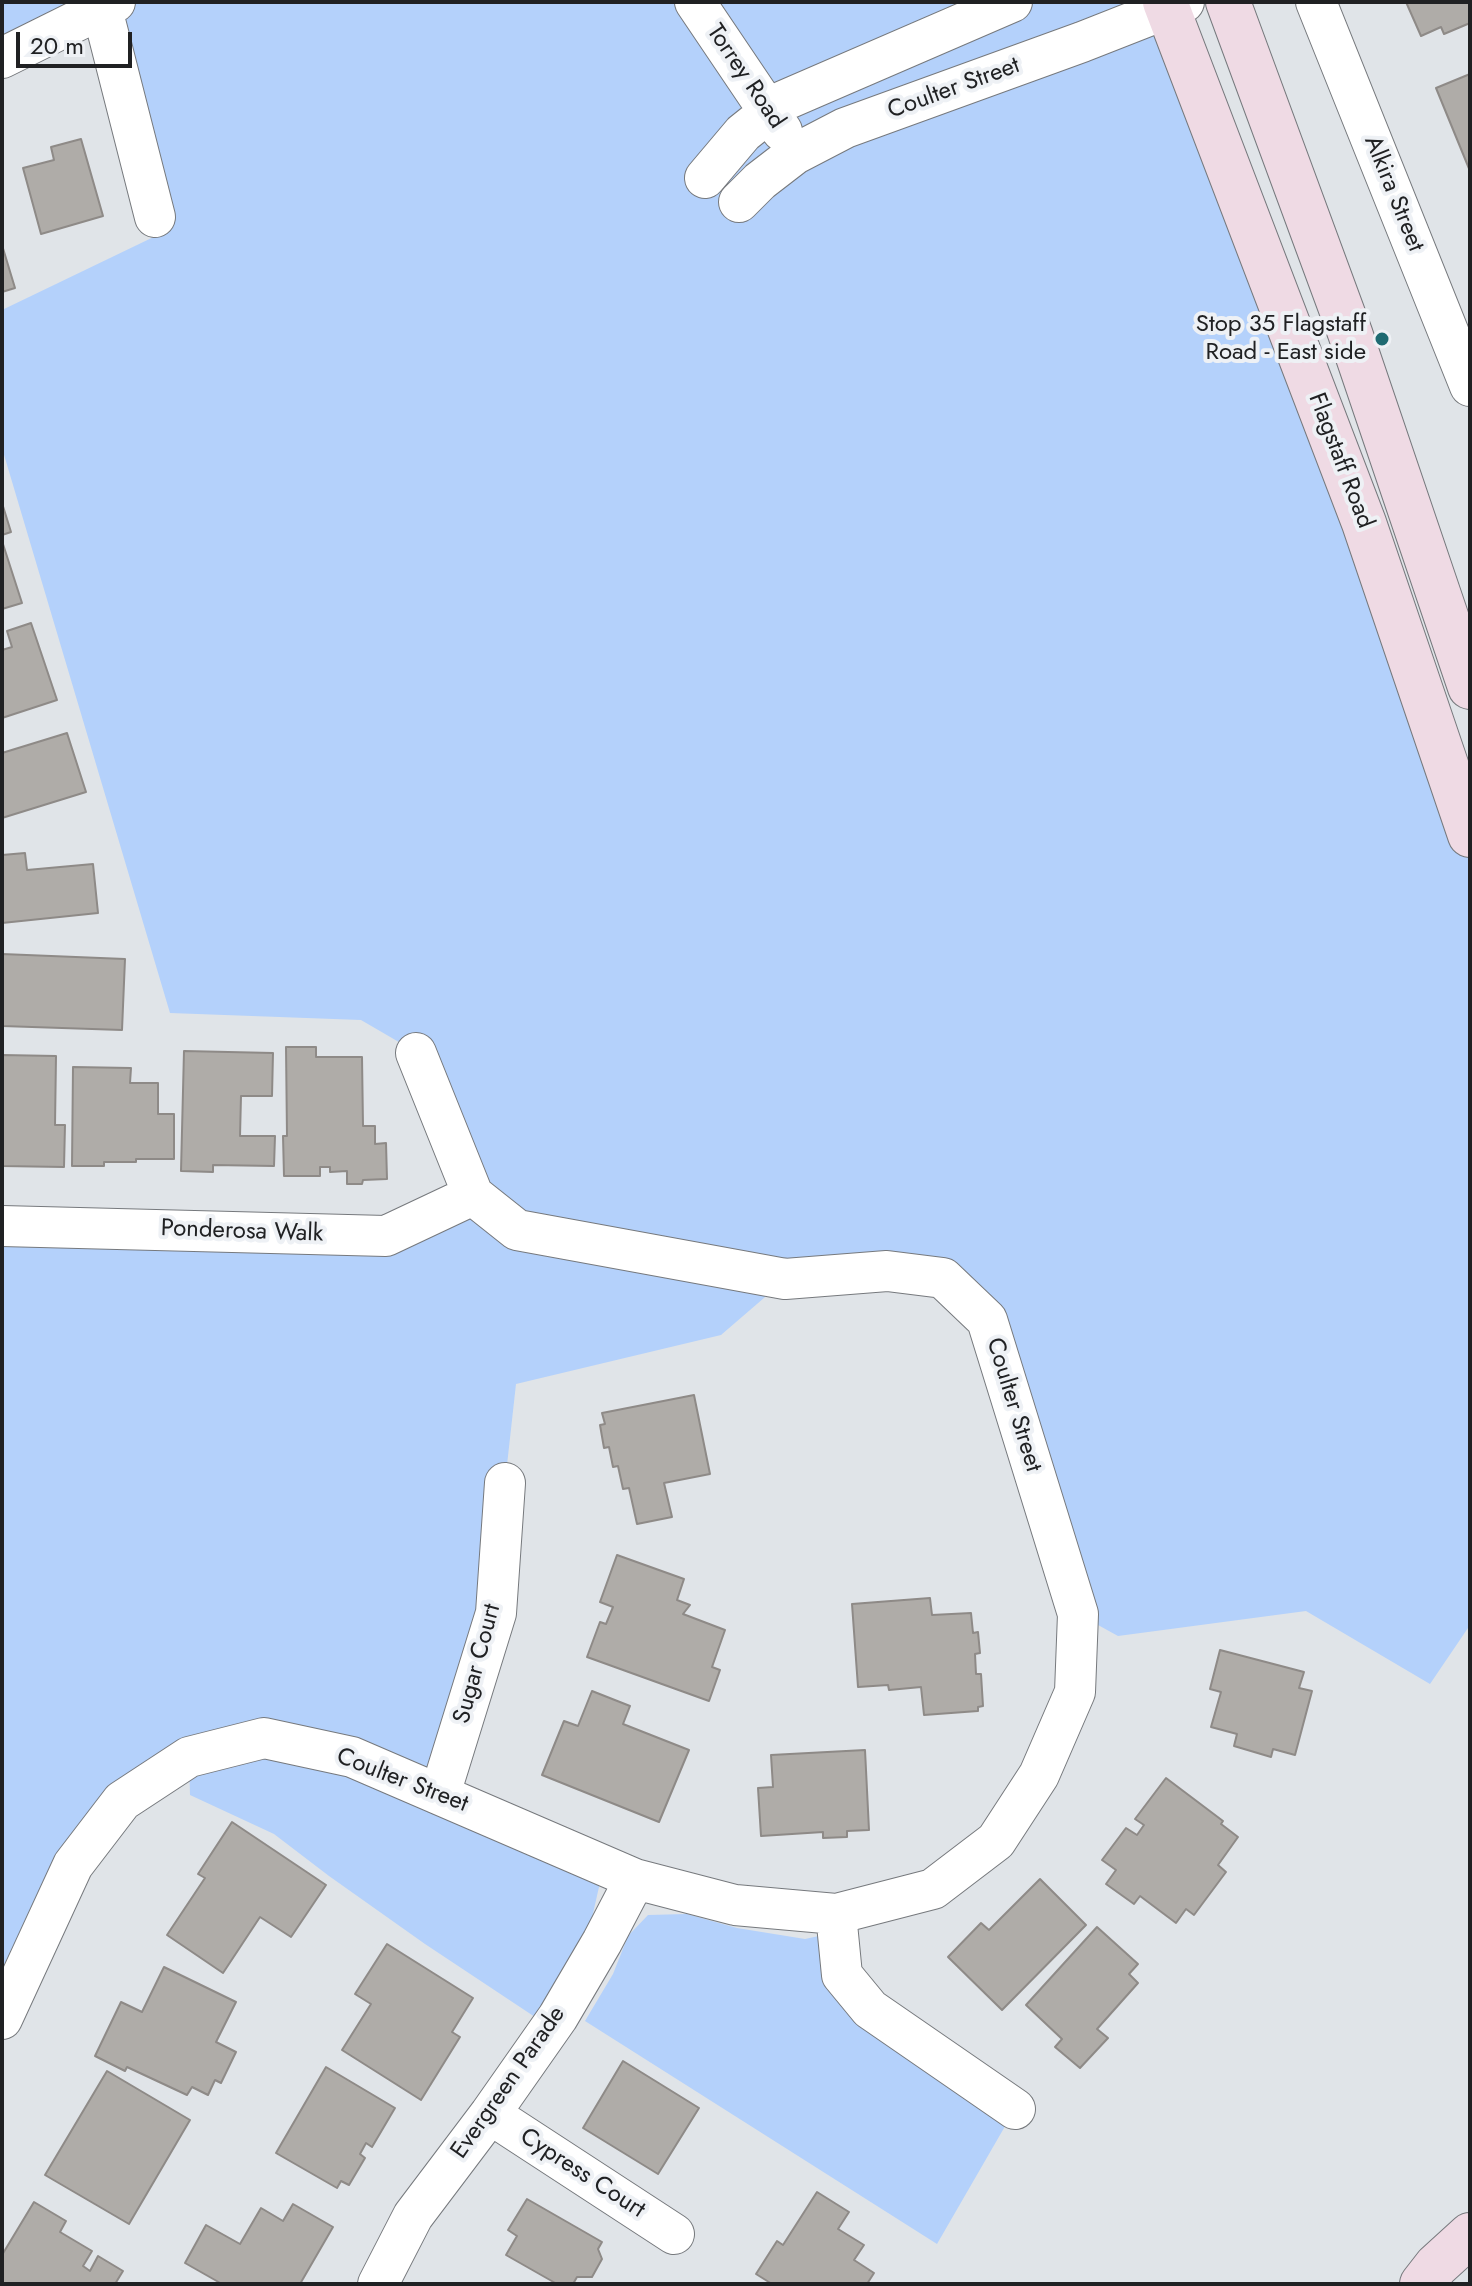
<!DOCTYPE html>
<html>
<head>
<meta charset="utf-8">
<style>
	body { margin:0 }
	#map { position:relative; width:1472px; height:2286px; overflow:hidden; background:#e0e4e8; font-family:Jost,sans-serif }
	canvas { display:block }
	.frame { position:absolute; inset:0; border:4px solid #202123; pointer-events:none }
	.scale { position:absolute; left:16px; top:32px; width:116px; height:36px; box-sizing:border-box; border:4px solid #202123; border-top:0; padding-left:10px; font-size:24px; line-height:28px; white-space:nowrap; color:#202123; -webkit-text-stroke:6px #eef1f5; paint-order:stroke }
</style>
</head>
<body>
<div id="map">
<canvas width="1472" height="2286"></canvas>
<div class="frame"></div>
<div class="scale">20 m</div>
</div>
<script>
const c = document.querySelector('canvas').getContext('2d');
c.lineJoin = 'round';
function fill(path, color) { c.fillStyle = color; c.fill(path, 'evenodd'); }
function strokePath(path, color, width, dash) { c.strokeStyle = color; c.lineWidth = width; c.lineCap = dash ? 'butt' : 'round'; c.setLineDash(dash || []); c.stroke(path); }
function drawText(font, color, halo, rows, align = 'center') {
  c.font = font + ' Jost,sans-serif'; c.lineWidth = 8; c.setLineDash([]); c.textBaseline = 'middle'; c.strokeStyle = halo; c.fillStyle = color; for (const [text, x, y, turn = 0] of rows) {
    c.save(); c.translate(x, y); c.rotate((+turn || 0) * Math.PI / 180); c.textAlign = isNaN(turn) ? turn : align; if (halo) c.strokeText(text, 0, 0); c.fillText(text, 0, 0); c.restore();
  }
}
const green = new Path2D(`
	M2,2H97L2,51Z
	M115,2H1165L1470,835V1625L1430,1684L1306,1611L1118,1636L1078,1614L987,1320L943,1278L786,1279L721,1335L516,1384L505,1483L441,1794L604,1865L589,1931L535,2017L425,1944L329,1876L274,1834L190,1795L189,1758L122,1801L2,2005V1226L386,1236L473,1195L416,1052L361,1020L170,1013L2,448V310L164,232Z
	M687,1914L737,1928L805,1939L837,1932L842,1975L1015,2109L937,2244L585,2021L613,1974L628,1936L648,1915Z`);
const building = new Path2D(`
	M1406,2H1470V23L1444,34L1441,27L1421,36Z
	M1470,74V171L1436,88Z
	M81,139L103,216L41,234L23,168L54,160L51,147Z
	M2,245L15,288L2,292Z
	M2,503L11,532L2,535Z
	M2,541L22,603L2,609Z
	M31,623L57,700L2,718V650L12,647L7,631Z
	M67,733L86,792L2,818V753Z
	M25,853L27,870L93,864L98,913L2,923V855Z
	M2,954L125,959L122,1030L2,1026Z
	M286,1047H316V1057H362L363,1126H375V1144L386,1143L387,1179L363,1180L362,1184H347V1171L330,1172V1167H320V1176H284L283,1136H287Z
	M184,1051L273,1053L272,1096H241L240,1136H275L274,1166L213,1165V1172L181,1171Z
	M2,1055L56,1056L55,1125H65L64,1167L2,1166Z
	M73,1067L131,1068L130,1083H158V1114H174V1159H136V1162H104V1166H72Z
	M694,1395L710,1474L664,1483L672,1517L637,1524L629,1488L623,1489L618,1466L613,1467L609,1447L604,1448L600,1425L605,1424L602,1413Z
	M617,1555L684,1579L677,1600L690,1605L683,1614L725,1630L712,1667L720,1670L709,1701L587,1657L600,1622L606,1624L613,1607L600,1602Z
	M930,1598L932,1615L971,1613L973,1633L978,1632L980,1653L975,1654L976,1674H981L983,1706L978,1707V1711L924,1715L921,1687L889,1690L888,1685L858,1687L852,1604Z
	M1220,1650L1304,1672L1299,1688L1312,1691L1295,1755L1273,1749L1271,1757L1234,1746L1237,1734L1211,1727L1221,1692L1210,1689Z
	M592,1691L630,1706L623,1724L689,1750L659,1822L542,1775L564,1721L578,1726Z
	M865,1750L869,1830L847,1831V1837L823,1838V1832L761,1836L758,1788L773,1787L771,1755Z
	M1166,1778L1223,1821L1221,1824L1238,1837L1218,1865L1226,1872L1194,1915L1186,1909L1176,1923L1140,1896L1134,1904L1106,1884L1116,1870L1102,1860L1126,1828L1137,1835L1144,1825L1135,1819Z
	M232,1822L326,1885L291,1937L260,1917L223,1973L167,1935L205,1878L198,1874Z
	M1040,1879L1086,1925L1002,2010L948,1957L981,1923L989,1930Z
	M1097,1927L1138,1964L1129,1974L1138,1983L1097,2029L1108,2038L1080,2068L1055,2047L1062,2039L1026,2005Z
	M387,1944L473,1998L452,2032L460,2037L421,2100L342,2050L371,2004L355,1994Z
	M164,1967L236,2002L216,2042L236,2052L221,2083L215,2080L208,2095L192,2087L187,2095L127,2067L125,2071L95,2056L121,2002L142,2012Z
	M623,2061L699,2108L658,2174L583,2128Z
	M326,2067L395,2108L372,2147L366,2143L360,2154L365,2158L349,2185L341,2181L337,2188L276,2153Z
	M107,2071L190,2120L129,2224L45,2175Z
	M817,2192L849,2212L838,2229L864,2245L854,2260L874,2273L867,2284H772L756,2274L777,2241L783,2245Z
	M527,2199L602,2242L598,2249L602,2259L592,2277H577L573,2284H557L506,2255L517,2236L508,2230Z
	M34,2202L66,2221L60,2232L92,2251L83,2266L90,2271L98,2256L123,2271L115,2284H2V2255Z
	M293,2204L333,2227L300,2284H222L185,2263L206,2225L240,2244L261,2208L283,2221Z`);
const street = new Path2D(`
	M695,2L782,131
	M1316,2L1470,386
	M102,9L155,217
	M2,58L115,2
	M705,178L743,133L783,101L1012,2
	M739,202L760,181L795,154L845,128L1082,42L1184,2
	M2,1226L386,1236L473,1195
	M440,1794L496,1613L505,1483
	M836,1914L842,1975L870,2009L1015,2109
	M2,2019L73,1865L122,1801L189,1757L264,1738L352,1757L635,1879L735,1905L836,1914L933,1889L996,1841L1039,1775L1075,1692L1078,1614L987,1320L943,1278L887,1271L785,1279L517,1230L473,1195L416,1053
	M490,2114L674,2234
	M378,2284L413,2216L490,2114L558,2017L602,1942L635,1879`);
const secondary = new Path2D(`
	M1165,2L1364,523L1470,835
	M1228,2L1350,333L1470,687
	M1422,2284L1436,2266L1470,2235`);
const markers = [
	[1382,339,8,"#1f6a72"]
];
const streetNames = [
	["Torrey Road",745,77,56],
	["Coulter Street",954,89,-20],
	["Alkira Street",1393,194,68],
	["Flagstaff Road",1340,461,69],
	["Ponderosa Walk",242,1232,2],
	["Coulter Street",1013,1405,73],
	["Sugar Court",478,1664,-75],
	["Coulter Street",402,1781,21],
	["Evergreen Parade",509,2083,-55],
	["Cypress Court",582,2174,33]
];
const poiNames = [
	["Stop 35 Flagstaff",1366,325],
	["Road - East side",1366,353]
];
fill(green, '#b4d1fb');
fill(building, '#afaca8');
strokePath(building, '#8e8a87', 2);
strokePath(street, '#76797d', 42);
strokePath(secondary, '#76797d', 46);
strokePath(street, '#fff', 40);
strokePath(secondary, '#efdae4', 44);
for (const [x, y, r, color] of markers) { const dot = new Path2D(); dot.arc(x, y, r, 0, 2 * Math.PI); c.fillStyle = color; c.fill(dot); strokePath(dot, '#eef1f5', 3); }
drawText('24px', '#202123', '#eef1f5', streetNames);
drawText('24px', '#202123', '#eef1f5', poiNames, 'right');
</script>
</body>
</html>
